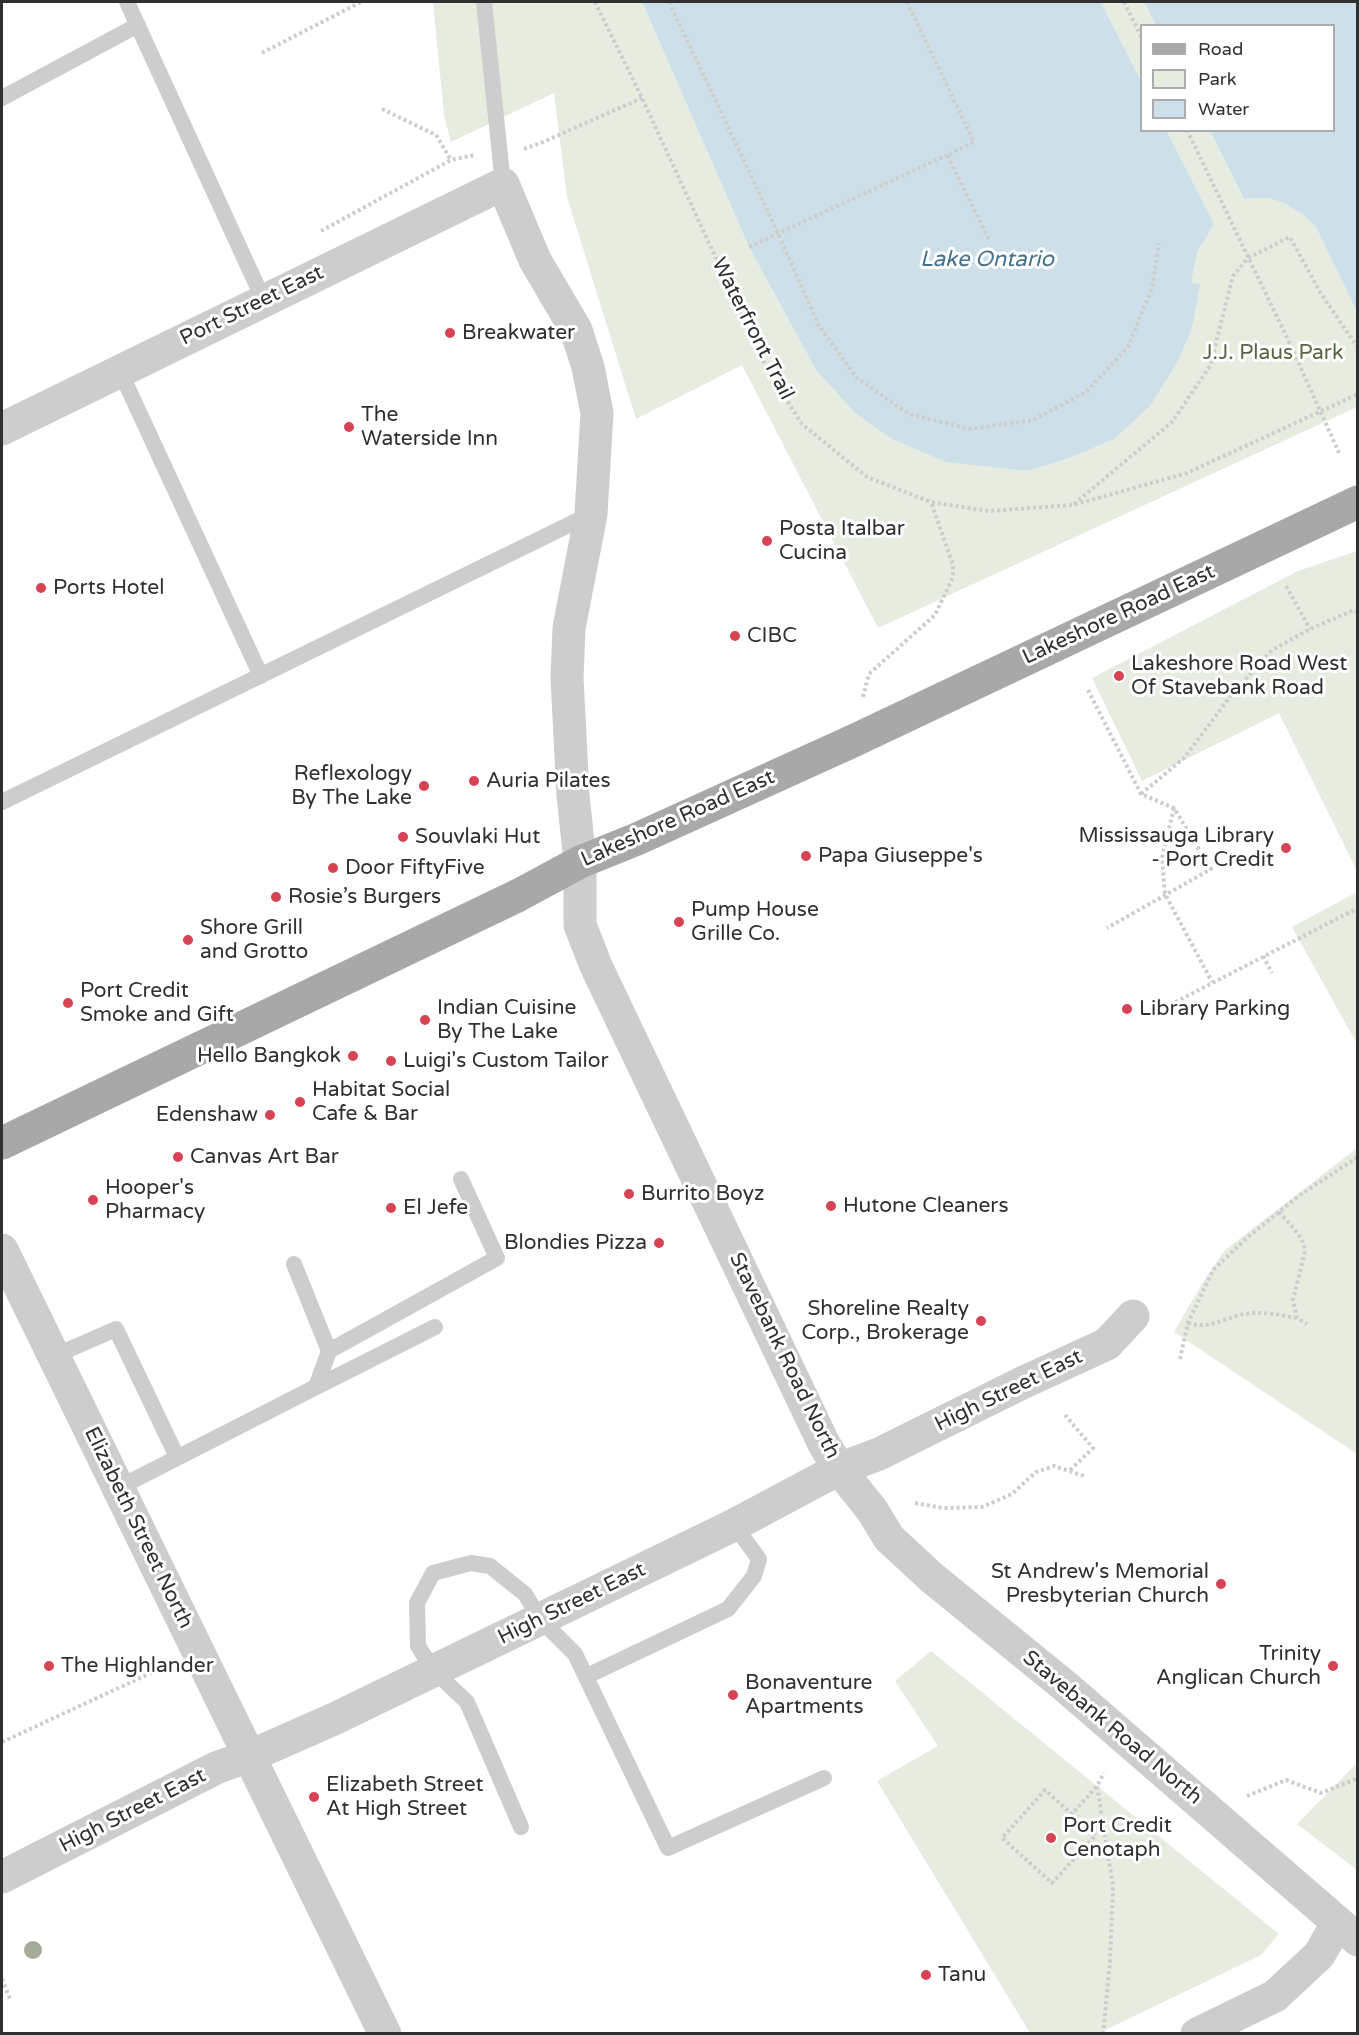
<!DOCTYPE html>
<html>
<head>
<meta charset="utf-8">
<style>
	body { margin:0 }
	#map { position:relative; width:1359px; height:2035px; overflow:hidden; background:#fff; font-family:"Varela Round",sans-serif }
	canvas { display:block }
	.frame { position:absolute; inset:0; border:3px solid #303030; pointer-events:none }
	.legend { position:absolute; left:1140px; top:24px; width:195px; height:108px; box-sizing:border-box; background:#fff; border:2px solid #acacac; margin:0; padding:8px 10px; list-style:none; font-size:18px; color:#303030 }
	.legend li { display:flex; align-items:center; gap:12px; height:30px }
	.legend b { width:30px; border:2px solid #acacac }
</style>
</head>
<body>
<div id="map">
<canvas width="1359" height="2035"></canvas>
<div class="frame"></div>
<ul class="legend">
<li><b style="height:8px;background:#a8a8a8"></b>Road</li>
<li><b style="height:16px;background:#e6ecdf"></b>Park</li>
<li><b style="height:16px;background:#cde0ea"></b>Water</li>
</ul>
</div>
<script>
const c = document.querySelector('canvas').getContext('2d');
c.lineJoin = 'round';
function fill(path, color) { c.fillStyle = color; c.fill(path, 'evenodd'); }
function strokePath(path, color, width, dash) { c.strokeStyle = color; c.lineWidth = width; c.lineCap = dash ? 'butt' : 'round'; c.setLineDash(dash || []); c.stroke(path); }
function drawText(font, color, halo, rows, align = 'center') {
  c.font = font + ' "Varela Round",sans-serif'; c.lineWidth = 6; c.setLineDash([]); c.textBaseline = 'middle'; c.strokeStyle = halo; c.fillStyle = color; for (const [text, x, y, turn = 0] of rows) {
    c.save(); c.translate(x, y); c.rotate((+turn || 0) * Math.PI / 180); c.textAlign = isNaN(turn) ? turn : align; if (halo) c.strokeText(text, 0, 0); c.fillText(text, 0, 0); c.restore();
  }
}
const green = new Path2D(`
	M433,2H642L749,247L816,370L854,412L1028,471L1070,458L1114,439L1178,361L1192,329L1199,285L1190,282L1197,253L1214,224L1167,131H1210L1244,199L1268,198L1284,203L1305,216L1316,227L1357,312V407L878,628L742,365L636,419L567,197L554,93L451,142L444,115Z
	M1101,2H1144L1156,25L1142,26L1141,81Z
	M1357,551H1358L1357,871L1279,713L1142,781L1092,678L1298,571Z
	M1357,892V1044L1292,927Z
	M1357,1148V1454L1174,1332L1200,1287L1224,1251Z
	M931,1651L1279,1934L1261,1955L1099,2033H1030L877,1781L938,1746L895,1681Z
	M1357,1763V1870L1297,1824Z`);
const water = new Path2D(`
	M642,2H1101L1141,81L1142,130L1167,131L1214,224L1197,253L1191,282L1200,284L1192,329L1178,361L1150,406L1114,439L1070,458L1028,471L946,462L892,439L854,412L816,370L749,247Z
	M1144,2H1357V312L1316,227L1305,216L1284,203L1268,198L1244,199L1210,131L1334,130V26L1156,25Z`);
const path = new Path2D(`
	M595,2L642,98L768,371L802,424L867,477L931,502L988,511L1073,505L1187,473L1358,394
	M669,2L778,233L819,326L857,378L909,414L970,429L1033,420L1086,392L1128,347L1152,288L1159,243
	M907,2L974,142L947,155L990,242
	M1124,2L1142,38
	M262,53L361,2
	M382,109L436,135L451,160
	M1187,130L1290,344L1340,455
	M524,149L543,142L642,98
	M321,231L451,160L475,155
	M749,247L947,155
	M1074,504L1172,422L1210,366L1233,276L1248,258L1290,237L1320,292L1358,348
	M1286,586L1310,629
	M1088,690L1141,794L1174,808L1211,869L1107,928
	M863,697L869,674L935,615L953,577V565L931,502
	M1141,794L1184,758L1233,693L1272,650L1310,629L1354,610L1358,612
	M1174,808L1162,858L1165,894L1212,982
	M1263,956L1272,973
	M1154,1013L1358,908
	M1279,1212C1289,1224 1303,1235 1305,1251L1293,1300L1297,1318L1307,1324
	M1188,1323C1207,1330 1225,1318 1244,1314C1262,1311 1280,1315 1297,1318
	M1180,1359L1188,1323L1213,1270L1249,1236L1300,1195L1358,1157
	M1065,1415L1093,1448L1069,1471
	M915,1503L943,1508L982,1507L1012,1494L1036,1472L1054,1466L1084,1476
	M2,1742L166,1666
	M1247,1796L1286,1780L1321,1793L1358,1778
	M1063,1824L1072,1814L1096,1835L1052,1883L1002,1838L1045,1790L1072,1814L1097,1786
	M2,1979L10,1999
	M1103,2034L1110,1962L1113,1886L1097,1786L1104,1773`);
const lane = new Path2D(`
	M127,2L264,301
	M484,2L503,184
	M2,98L138,25
	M120,371L261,676
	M2,802L591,514
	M294,1264L329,1351
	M54,1356L116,1329L177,1457
	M316,1387L435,1327
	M118,1488L316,1387L329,1351L497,1258L461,1179
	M587,1676L728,1609L754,1576L759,1559L734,1525
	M521,1827L467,1702L434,1671L418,1646L417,1603L433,1573L471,1563L490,1566L525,1594L540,1619L575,1654L668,1848L824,1778`);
const street = new Path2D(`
	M2,429L503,184L535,260L576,330L588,367L597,413L591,514L569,628L567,678L573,795L580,862V925L596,966L824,1444L839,1469L872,1510L889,1538L931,1577L1066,1687L1358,1940
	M2,1250L385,2034
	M2,1877L218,1767L250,1756L334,1719L734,1525L839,1469L879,1454L1022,1383L1107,1344L1133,1316
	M1197,2034L1275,1996L1319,1955L1337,1924`);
const primary = new Path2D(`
	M2,1143L519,895L580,862L637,839L853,741L1358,502`);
const trees = [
	[33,1950]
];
const markers = [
	[450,333,6,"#d64353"],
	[349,427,6,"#d64353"],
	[767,541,6,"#d64353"],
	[41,588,6,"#d64353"],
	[735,636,6,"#d64353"],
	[1119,676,6,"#d64353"],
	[474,781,6,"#d64353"],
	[424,786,6,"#d64353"],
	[403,837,6,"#d64353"],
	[1286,848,6,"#d64353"],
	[806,856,6,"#d64353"],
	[333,868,6,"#d64353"],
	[276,897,6,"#d64353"],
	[679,922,6,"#d64353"],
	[188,940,6,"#d64353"],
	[68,1003,6,"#d64353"],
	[1127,1009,6,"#d64353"],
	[425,1020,6,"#d64353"],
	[353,1056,6,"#d64353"],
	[391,1061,6,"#d64353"],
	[300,1102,6,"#d64353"],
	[270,1115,6,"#d64353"],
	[178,1157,6,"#d64353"],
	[629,1194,6,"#d64353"],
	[93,1200,6,"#d64353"],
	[831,1206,6,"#d64353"],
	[391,1208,6,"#d64353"],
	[659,1243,6,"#d64353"],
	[981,1321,6,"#d64353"],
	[1221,1584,6,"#d64353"],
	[49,1666,6,"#d64353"],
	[1333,1666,6,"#d64353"],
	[733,1695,6,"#d64353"],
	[314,1797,6,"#d64353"],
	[1051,1838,6,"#d64353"],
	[926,1975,6,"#d64353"]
];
const streetNames = [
	["Port Street East",252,306,-26],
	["Waterfront Trail",752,329,63],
	["Lakeshore Road East",1119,615,-25],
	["Lakeshore Road East",678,819,-24],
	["Stavebank Road North",784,1356,64],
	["High Street East",1009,1391,-26],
	["Elizabeth Street North",138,1528,64],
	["High Street East",572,1604,-26],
	["Stavebank Road North",1112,1728,40],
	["High Street East",133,1811,-27]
];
const poiNames = [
	["Breakwater",462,333],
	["The",361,415],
	["Waterside Inn",361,439],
	["Posta Italbar",779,529],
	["Cucina",779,553],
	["Ports Hotel",53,588],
	["CIBC",747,636],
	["Lakeshore Road West",1131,664],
	["Of Stavebank Road",1131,688],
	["Reflexology",412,774,"right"],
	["By The Lake",412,798,"right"],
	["Auria Pilates",486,781],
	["Mississauga Library",1274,836,"right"],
	["- Port Credit",1274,860,"right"],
	["Souvlaki Hut",415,837],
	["Papa Giuseppe's",818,856],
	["Door FiftyFive",345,868],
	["Rosie’s Burgers",288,897],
	["Pump House",691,910],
	["Grille Co.",691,934],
	["Shore Grill",200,928],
	["and Grotto",200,952],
	["Port Credit",80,991],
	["Smoke and Gift",80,1015],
	["Indian Cuisine",437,1008],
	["By The Lake",437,1032],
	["Library Parking",1139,1009],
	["Hello Bangkok",341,1056,"right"],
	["Luigi's Custom Tailor",403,1061],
	["Habitat Social",312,1090],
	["Cafe & Bar",312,1114],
	["Edenshaw",258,1115,"right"],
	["Canvas Art Bar",190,1157],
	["Hooper's",105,1188],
	["Pharmacy",105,1212],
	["Burrito Boyz",641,1194],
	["Hutone Cleaners",843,1206],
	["El Jefe",403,1208],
	["Blondies Pizza",647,1243,"right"],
	["Shoreline Realty",969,1309,"right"],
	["Corp., Brokerage",969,1333,"right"],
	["St Andrew's Memorial",1209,1572,"right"],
	["Presbyterian Church",1209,1596,"right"],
	["Trinity",1321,1654,"right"],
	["Anglican Church",1321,1678,"right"],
	["The Highlander",61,1666],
	["Bonaventure",745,1683],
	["Apartments",745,1707],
	["Elizabeth Street",326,1785],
	["At High Street",326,1809],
	["Port Credit",1063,1826],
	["Cenotaph",1063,1850],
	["Tanu",938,1975]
];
const parkNames = [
	["J.J. Plaus Park",1273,353]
];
const waterNames = [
	["Lake Ontario",987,260]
];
fill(green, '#e6ecdf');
fill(water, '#cde0ea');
strokePath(path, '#cdcdcd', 4, [3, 3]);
strokePath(lane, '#cdcdcd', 16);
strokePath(street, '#cdcdcd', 33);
strokePath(primary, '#a8a8a8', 33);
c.fillStyle = '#a2ac96';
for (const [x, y] of trees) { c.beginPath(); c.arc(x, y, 9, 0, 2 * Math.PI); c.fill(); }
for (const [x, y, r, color] of markers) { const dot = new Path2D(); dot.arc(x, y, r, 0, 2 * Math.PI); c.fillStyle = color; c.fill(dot); strokePath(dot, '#fff', 2); }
drawText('21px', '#303030', '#fff', streetNames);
drawText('21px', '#303030', '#fff', poiNames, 'left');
drawText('21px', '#556841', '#fff', parkNames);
drawText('italic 22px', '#45728b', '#fff', waterNames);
</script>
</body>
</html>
